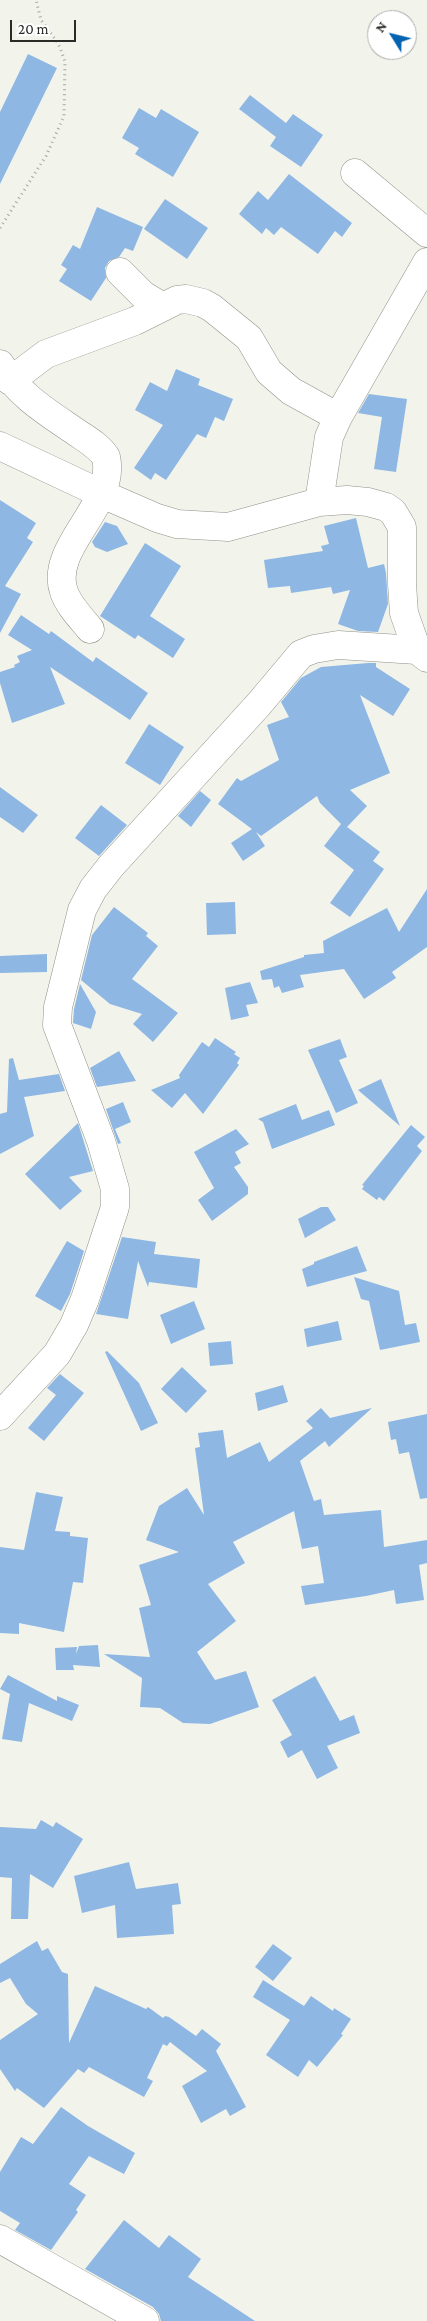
<!DOCTYPE html>
<html>
<head>
<meta charset="utf-8">
<style>
	body { margin:0 }
	#map { position:relative; width:427px; height:2321px; overflow:hidden; background:#f2f4eb; font-family:"Crimson Pro",serif }
	canvas { display:block }
	.north { position:absolute; left:367px; top:10px; width:50px; height:50px; box-sizing:border-box; background:#fff; border:1px solid #aaaaa9; border-radius:50%; rotate:306deg; font-size:14px; font-weight:700; line-height:20px; text-align:center; color:#2a2a27 }
	.north::after { content:''; display:block; margin:auto; width:18px; height:22px; background:#0463b0; clip-path:polygon(50% 0,100% 100%,50% 72%,0 100%) }
	.scale { position:absolute; left:10px; top:20px; width:66px; height:22px; box-sizing:border-box; border:2px solid #2a2a27; border-top:0; padding-left:6px; font-size:15px; line-height:18px; white-space:nowrap; color:#2a2a27; -webkit-text-stroke:4px #fff; paint-order:stroke }
</style>
</head>
<body>
<div id="map">
<canvas width="427" height="2321"></canvas>
<div class="north">N</div>
<div class="scale">20 m</div>
</div>
<script>
const c = document.querySelector('canvas').getContext('2d');
c.lineJoin = 'round';
function fill(path, color) { c.fillStyle = color; c.fill(path, 'evenodd'); }
function strokePath(path, color, width, dash) { c.strokeStyle = color; c.lineWidth = width; c.lineCap = dash ? 'butt' : 'round'; c.setLineDash(dash || []); c.stroke(path); }
const building = new Path2D(`
	M28,54L57,68L0,184V112Z
	M250,95L286,123L293,114L323,135L301,167L270,146L276,137L239,109Z
	M139,108L156,118L161,109L199,132L173,177L135,154L139,148L122,138Z
	M289,174L352,223L342,237L335,231L318,254L281,227L274,235L266,228L262,234L239,214L258,191L268,200Z
	M165,199L208,228L187,259L144,229Z
	M97,207L143,227L133,251L125,248L119,257L109,261L105,268L106,278L91,301L59,281L67,269L61,265L73,245L80,249Z
	M176,369L200,379L198,385L233,399L224,421L215,417L206,438L197,434L166,480L155,473L151,480L134,468L163,425L135,410L150,382L167,391Z
	M369,394L407,399L396,472L374,469L382,417L358,413Z
	M0,500L36,523L27,538L33,542L5,586L21,594L0,633Z
	M356,518L368,568L384,564L386,573L388,604L378,632L358,631L338,624L350,590L333,594L331,587L291,593L290,586L268,588L264,560L323,551L321,546L329,544L324,526Z
	M105,522L117,526L128,544L107,552L95,547L92,542Z
	M145,543L181,566L150,616L185,639L173,658L138,635L135,639L100,616Z
	M21,615L49,634L51,631L93,662L96,657L148,693L130,720L50,667L65,704L12,723L0,683V672L15,667L14,665L20,662L17,656L32,650L8,635Z
	M368,663H376V667L410,689L393,716L360,695L390,773L350,790L367,806L347,827L380,852L373,861L384,869L350,917L330,903L354,870L324,846L341,824L320,803L317,796L261,836L256,832L265,846L243,861L231,843L252,829L218,804L237,778L241,781L279,760L267,725L289,717L281,702L301,678L321,667Z
	M149,724L184,747L160,785L125,763Z
	M0,787L38,815L23,833L0,817Z
	M200,791L211,800L191,827L178,816Z
	M101,805L127,825L99,856L75,838Z
	M427,889V947L392,972L396,978L364,999L344,969L300,975L304,987L282,993L279,986L274,988L272,979L262,980L260,971L304,957V955L324,953L323,941L387,908L399,932Z
	M235,902L236,934L207,935L206,903Z
	M114,907L148,933L146,936L158,946L132,979L178,1013L153,1042L133,1024L142,1014L110,1004L81,980L92,935Z
	M47,954V972L0,973V956Z
	M250,982L258,1003L246,1005L249,1016L231,1020L225,988Z
	M80,984L96,1012L91,1029L73,1023L74,1009Z
	M215,1038L236,1052L234,1054L240,1058L237,1063L239,1065L203,1114L185,1093L172,1108L151,1090L180,1078L179,1075L202,1042L209,1047Z
	M340,1039L347,1057L339,1060L358,1103L336,1113L308,1050Z
	M119,1051L136,1081L97,1087L90,1068Z
	M13,1058L19,1080L59,1074L65,1091L24,1097L34,1136L0,1154V1114L7,1112L9,1059Z
	M381,1079L400,1126L358,1090Z
	M123,1102L131,1122L115,1129L121,1143L118,1144L106,1109Z
	M296,1104L302,1120L329,1110L335,1125L272,1149L263,1122L258,1119Z
	M78,1123L93,1171L69,1177L82,1191L60,1210L25,1174Z
	M411,1125L425,1137L417,1146L422,1151L384,1201L379,1197L377,1200L362,1189L364,1186L362,1185Z
	M236,1129L249,1144L235,1152L241,1163L234,1167L248,1187V1194L212,1221L198,1200L214,1188L194,1152Z
	M321,1207H328L336,1220L305,1238L298,1219Z
	M122,1237L156,1242L154,1254L200,1259L197,1288L149,1282L148,1287L138,1261L128,1319L96,1314Z
	M67,1241L84,1251L70,1294L61,1311L35,1296Z
	M357,1246L367,1271L307,1287L302,1269L314,1264V1262Z
	M354,1277L399,1291L405,1325L416,1323L420,1342L380,1350L369,1301L361,1299Z
	M194,1301L205,1329L171,1344L160,1315Z
	M338,1321L342,1340L307,1347L304,1329Z
	M231,1341L233,1364L210,1366L208,1343Z
	M107,1351L139,1383L158,1423L141,1431L105,1352Z
	M182,1367L207,1391L186,1413L161,1389Z
	M60,1374L84,1393L44,1441L28,1428L56,1395L47,1388Z
	M283,1385L288,1402L258,1411L255,1393Z
	M321,1408L330,1418L372,1408L329,1447L325,1441L300,1461L314,1501L321,1499L324,1515L381,1510L384,1547L427,1540V1563L419,1565L424,1600L396,1604L394,1590L366,1596L305,1605L301,1586L324,1583L318,1546L302,1549L294,1511L233,1542L245,1563L208,1584L236,1621L197,1652L215,1680L246,1671L259,1707L210,1724L183,1723L160,1708L140,1707L142,1678L104,1654L150,1657L139,1608L151,1605L139,1565L179,1552L146,1540L159,1506L187,1488L204,1515L195,1448L200,1447L198,1433L223,1430L227,1458L260,1442L269,1462L313,1428L306,1421Z
	M427,1414V1498L420,1499L409,1452L399,1454L396,1439L391,1440L388,1422Z
	M36,1492L63,1497L55,1531L70,1532V1536L88,1538L83,1583L73,1582L64,1632L19,1623V1634L0,1633V1547L24,1550Z
	M98,1645L100,1667L73,1665L74,1670H56L55,1648L77,1647L76,1654L79,1646Z
	M8,1675L57,1701V1696L79,1705L72,1721L29,1703L22,1742L2,1739L10,1694L0,1689Z
	M315,1676L340,1721L354,1715L360,1733L327,1746L338,1768L317,1779L302,1750L288,1758L280,1742L292,1735L272,1700Z
	M41,1820L53,1827L56,1822L83,1839L53,1888L30,1874L28,1919H11L12,1878L0,1877V1827L36,1829Z
	M129,1862L136,1889L178,1883L181,1904L172,1905L174,1934L117,1938L115,1905L82,1913L74,1876Z
	M37,1941L42,1951L48,1948L62,1972L68,1974L69,2043L95,1986L146,2009L148,2007L163,2018L165,2016L169,2017L196,2036L202,2029L221,2044L216,2051L246,2107L230,2116L226,2109L201,2123L182,2086L207,2071L170,2042L167,2046L163,2044L147,2078L153,2081L144,2097L89,2067L84,2073L78,2069L44,2108L17,2088L15,2091L0,2069V2040L38,2014L26,2004L10,1978L0,1983V1964Z
	M273,1944L292,1958L273,1981L255,1967Z
	M263,1980L304,2006L311,1996L333,2011L334,2008L351,2019L341,2034L343,2035L317,2067L309,2060L298,2077L266,2055L290,2020L253,1997Z
	M61,2107L88,2126L135,2153L124,2174L89,2156L69,2184L86,2195L76,2210L78,2212L51,2250L15,2230L20,2223L0,2211V2172L21,2137L33,2144Z
	M124,2220L159,2248L169,2235L201,2259L188,2277L255,2321H161L159,2314L153,2307L85,2269Z`);
const path = new Path2D(`
	M0,228L46,156L64,116L65,61L58,43L41,20L36,0`);
const minor = new Path2D(`
	M355,173L427,233
	M120,272L143,295L163,307
	M0,364C18,395 47,412 76,432C86,439 99,446 106,457C117,506 48,547 64,592C69,606 81,618 90,629
	M10,381L46,354L135,321L177,300L186,299L203,303L212,308L249,338L269,372L291,391L338,417
	M0,446L102,494L157,518L177,524L228,527L319,502L347,500L368,502L386,507L393,512L402,527V584L404,613L417,650L427,658
	M319,502L329,437L338,417L427,262
	M0,1416L57,1354L74,1325L85,1299L115,1207V1189L101,1141L57,1025L58,1007L82,910L93,889L111,866L259,704L301,654L314,649L338,645L417,650
	M0,2239L145,2321`);
fill(building, '#8eb7e4');
strokePath(minor, '#909189', 29);
strokePath(path, '#a5a69f', 3, [1, 4]);
strokePath(minor, '#fff', 28);
</script>
</body>
</html>
